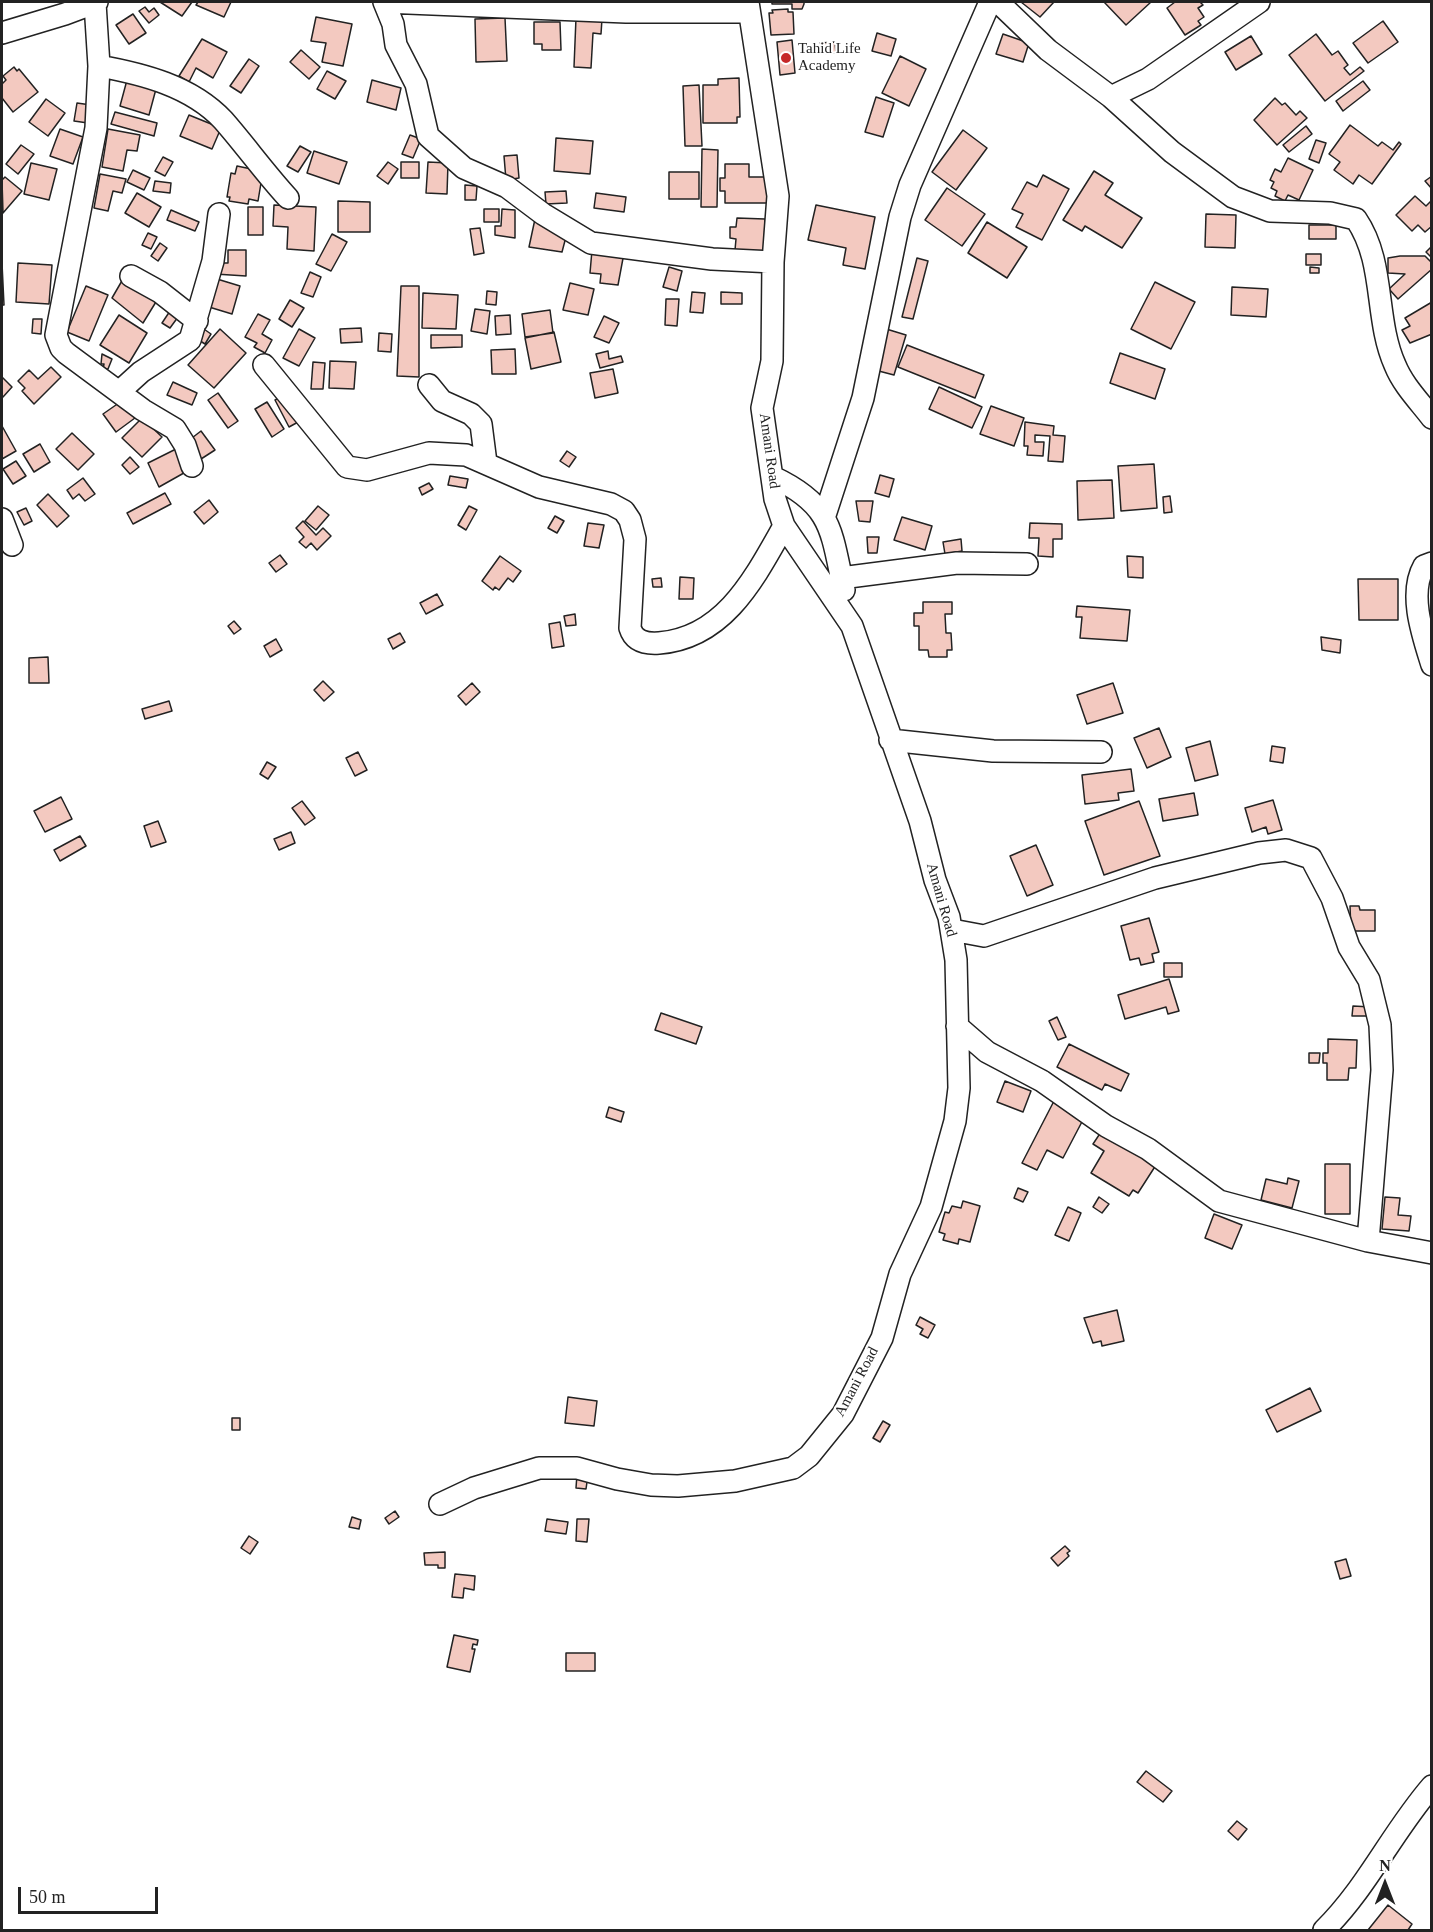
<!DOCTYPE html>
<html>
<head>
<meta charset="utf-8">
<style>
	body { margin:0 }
	#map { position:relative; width:1433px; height:1932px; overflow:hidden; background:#fff; font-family:"Times New Roman",serif }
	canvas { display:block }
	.frame { position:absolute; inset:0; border:3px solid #222; pointer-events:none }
	.north { position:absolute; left:1355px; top:1854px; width:60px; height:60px; -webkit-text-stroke:4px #fff; paint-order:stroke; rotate:0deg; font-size:16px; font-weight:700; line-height:24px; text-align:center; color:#222 }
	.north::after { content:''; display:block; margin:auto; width:21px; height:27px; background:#222; clip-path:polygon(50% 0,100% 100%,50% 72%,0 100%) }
	.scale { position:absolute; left:18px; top:1887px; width:140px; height:27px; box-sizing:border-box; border:3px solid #222; border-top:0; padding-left:8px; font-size:18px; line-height:21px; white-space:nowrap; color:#222; -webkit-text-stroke:4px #fff; paint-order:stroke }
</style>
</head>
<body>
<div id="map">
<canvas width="1433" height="1932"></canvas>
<div class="frame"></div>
<div class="north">N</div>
<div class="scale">50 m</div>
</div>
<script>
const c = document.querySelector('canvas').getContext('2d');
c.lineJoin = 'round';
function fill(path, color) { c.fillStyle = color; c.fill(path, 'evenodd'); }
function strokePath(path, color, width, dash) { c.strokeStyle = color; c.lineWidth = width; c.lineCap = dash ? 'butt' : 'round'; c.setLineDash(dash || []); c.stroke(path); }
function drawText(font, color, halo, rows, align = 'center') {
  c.font = font + ' "Times New Roman",serif'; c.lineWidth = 4.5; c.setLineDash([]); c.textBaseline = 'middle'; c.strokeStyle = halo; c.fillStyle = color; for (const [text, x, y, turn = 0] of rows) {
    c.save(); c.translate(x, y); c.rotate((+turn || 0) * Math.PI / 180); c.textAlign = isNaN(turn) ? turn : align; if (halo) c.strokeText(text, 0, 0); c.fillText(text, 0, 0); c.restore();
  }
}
const building = new Path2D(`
	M160,2H192L182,16Z
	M198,2H231L224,17L196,5Z
	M772,2H804V4L802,9H792V4H772Z
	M1021,2H1054L1040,17Z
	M1104,2H1151L1126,25Z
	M1175,2H1200L1203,5L1198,8L1204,17L1198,21L1201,25L1185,35L1167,8Z
	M145,7L149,12L154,8L159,15L149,23L139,11Z
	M788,9V12H793L794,34L771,35L769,13H773L772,10Z
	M133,14L146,33L129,44L116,25Z
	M316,17L352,24L343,66L322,62L326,43L311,41Z
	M505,18L507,61L476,62L475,19Z
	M576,18L602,19L601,34L593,33L591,68L574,67Z
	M1383,21L1398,42L1368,63L1353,43Z
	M534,22H560L561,50H542V44H534Z
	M877,33L896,39L891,56L872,51Z
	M1003,34L1029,43L1023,62L996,54Z
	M1316,34L1332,55L1338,51L1348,65L1344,68L1350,75L1360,67L1364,71L1325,101L1289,55Z
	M1251,36L1262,54L1236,70L1225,52Z
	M202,39L227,52L213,78L196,68L189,82L179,76Z
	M792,40L795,73L780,75L777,42Z
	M835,42L836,53L821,54L820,43Z
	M301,50L320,67L309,79L290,62Z
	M900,56L926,69L909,106L882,93Z
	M249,59L259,66L241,93L230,86Z
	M14,67L17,71L19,69L38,92L13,112L2,98V84L6,80L3,76Z
	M327,71L346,81L335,99L317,89Z
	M739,78L740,117H737V123H703V85H718V79Z
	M127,80L156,89L149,115L120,106Z
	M372,80L401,88L396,110L367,102Z
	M1363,81L1370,90L1343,111L1336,101Z
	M699,85L702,146H685L683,86Z
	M876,97L894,103L883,137L865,132Z
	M1275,98L1282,105L1285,103L1296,115L1300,111L1307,118L1277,145L1254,120Z
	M46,99L65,113L48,136L29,122Z
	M77,103L91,105L88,123L74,121Z
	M115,112L157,123L154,136L111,124Z
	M189,115L221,128L212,149L180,136Z
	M1350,125L1378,146L1382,142L1393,150L1399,142L1401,144L1372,184L1359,175L1353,184L1334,170L1340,162L1329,154Z
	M1306,126L1312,134L1289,152L1283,145Z
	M60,129L83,137L73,164L50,156Z
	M108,129L140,135L137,151L127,150L123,171L102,167Z
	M963,130L987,148L956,190L932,172Z
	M410,135L421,139L413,158L402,154Z
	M556,138L593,141L590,174L554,171Z
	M1316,140L1326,143L1319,163L1309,159Z
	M21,145L34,154L18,174L6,164Z
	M300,146L311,152L298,172L287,166Z
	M702,149L718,150L717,207H701Z
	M314,151L347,162L339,184L307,173Z
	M517,155L519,178L506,180L504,156Z
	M163,157L173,162L165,176L155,171Z
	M1288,158L1313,170L1299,200L1288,195L1285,201L1275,196L1277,191L1271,188L1274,182L1270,180L1275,169L1281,172Z
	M388,162L398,169L388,184L377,176Z
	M401,162H419V178H401Z
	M428,162L448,163L447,194L426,193Z
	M31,163L57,169L49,200L24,194Z
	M725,164H749V177H768V203H725V191H720V178H725Z
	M237,166L256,170L255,176L262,177L258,201L249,199L248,204L229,201L230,197H227L231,173L235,174Z
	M133,170L150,178L144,190L127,182Z
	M1094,171L1113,183L1105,195L1142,218L1122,248L1085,226L1082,231L1063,220Z
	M669,172H699V199H669Z
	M100,174L126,179L122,193L113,191L108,211L94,208Z
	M1043,175L1069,189L1042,240L1016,227L1023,214L1012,209L1027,182L1037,187Z
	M1432,176V189L1425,181Z
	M5,177L22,191L3,213L2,180Z
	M155,181L171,183L170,193L153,191Z
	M465,185L477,186L476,200H465Z
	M947,188L985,214L962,246L925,220Z
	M566,191L567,203L546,204L545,192Z
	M137,193L161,207L149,227L125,213Z
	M596,193L626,197L624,212L594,208Z
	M1415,196L1426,206L1432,200V226L1425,232L1418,225L1412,231L1396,215Z
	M338,201L370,202V232H338Z
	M274,205L316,207L314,251L287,249L288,227L273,226Z
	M816,205L875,217L865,269L843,265L846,248L808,240Z
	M248,207H263V235H248Z
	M484,209H499V222H484Z
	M502,209L515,210V238L495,235V226H501Z
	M171,210L199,222L195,231L167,220Z
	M1206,214L1236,215L1235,248L1205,247Z
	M737,218L765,219L764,252L735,250L736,239L730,238V227H736Z
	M535,219L567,233L562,252L529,247Z
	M987,222L1027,247L1007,278L968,253Z
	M1309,225H1336V239H1309Z
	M480,228L484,253L474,255L470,229Z
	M148,233L157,237L151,249L142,245Z
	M332,234L347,242L331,271L316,264Z
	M160,243L167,248L158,261L151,256Z
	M1432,246V258L1426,252Z
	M228,250H246V276L215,274V263H228Z
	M592,250L624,253L618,285L600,283L601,274L590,273Z
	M1306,254H1321V265H1306Z
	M1400,256H1425L1432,263V269L1398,299L1389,289L1405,274L1388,273V258Z
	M917,258L928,261L913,319L902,317Z
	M2,263L4,305H2Z
	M18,263L52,265L49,304L16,302Z
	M669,267L682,271L677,291L663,287Z
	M1310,267L1319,268V273H1310Z
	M310,272L321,277L313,297L301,293Z
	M123,279L159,297L143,323L112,298Z
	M217,279L240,286L232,314L209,307Z
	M1155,282L1195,302L1171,349L1131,329Z
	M570,283L594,289L588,315L563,310Z
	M86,286L108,295L89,341L67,332Z
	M401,286H419V377L397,376Z
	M1232,287L1268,289L1266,317L1231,315Z
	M487,291L497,292L496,305L486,304Z
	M692,292L705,293L703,313L690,312Z
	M721,292L742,293V304H721Z
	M423,293L458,295L456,329L422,328Z
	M666,299H679L677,326L665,325Z
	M290,300L304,308L292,327L279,319Z
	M1432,302V334L1410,343L1402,330L1410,326L1405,318Z
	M475,309L490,311L487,334L471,331Z
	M550,310L553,333L525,337L522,314Z
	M170,311L178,317L170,328L162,323Z
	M258,314L270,320L262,334L272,340L265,353L254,347L257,343L245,337Z
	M119,315L147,333L129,363L100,345Z
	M510,315L511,334L496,335L495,316Z
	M604,316L619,323L609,343L594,337Z
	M33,319H42L41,334L32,333Z
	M201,327L211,334L205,344L194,337Z
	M361,328L362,342L341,343L340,329Z
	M883,328L906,335L894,375L871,369Z
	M220,329L246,353L214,388L188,365Z
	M299,329L315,338L299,366L283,358Z
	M554,332L561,362L531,369L525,338Z
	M379,333L392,334L391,352L378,351Z
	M431,335H462V347L431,348Z
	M907,345L984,375L975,398L898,367Z
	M515,349L516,374H492L491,350Z
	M608,351L609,359L621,356L623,362L600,368L596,354Z
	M1120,353L1165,369L1155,399L1110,383Z
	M102,354L112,359L108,369H103L104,364H101Z
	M330,361L356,362L354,389L329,388Z
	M313,362L325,363L323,389H311Z
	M51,367L61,377L34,404L22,391L25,388L18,381L29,370L38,379Z
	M613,369L618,393L595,398L590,373Z
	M2,377L12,387L3,397L2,395Z
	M173,382L197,393L192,405L167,395Z
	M939,387L982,407L972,428L929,409Z
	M218,393L238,421L228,428L208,400Z
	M287,394L300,421L289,427L275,400Z
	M126,398L139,415L116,432L103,414Z
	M267,402L284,429L272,437L255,409Z
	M991,406L1024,418L1014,446L980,434Z
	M142,418L162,437L142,457L122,438Z
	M1025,422L1054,426L1053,435L1065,436L1063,462L1048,461L1050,436L1035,435V442H1044L1043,456L1027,455L1028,446H1024Z
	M2,426L16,451L2,459Z
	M201,431L215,450L201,459L188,441Z
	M72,433L94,454L78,470L56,449Z
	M40,444L50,462L34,472L23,454Z
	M178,448L191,469L159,487L148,463Z
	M567,451L576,457L569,467L560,461Z
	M130,457L139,467L130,474L122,465Z
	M16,461L26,476L13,484L3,469Z
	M1154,464L1157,508L1121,511L1118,466Z
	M880,475L894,479L889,497L875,493Z
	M450,476L468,479L466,488L448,485Z
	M83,478L95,494L85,501L79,494L73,499L67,490Z
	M1112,480L1114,518L1078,520L1077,481Z
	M429,483L433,489L422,495L419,488Z
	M165,493L171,504L133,524L127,513Z
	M48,494L69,516L57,527L37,505Z
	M1170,496L1172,512L1164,513L1163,497Z
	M209,500L218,512L204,524L194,512Z
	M856,501H873L870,522L859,521Z
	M318,506L329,515L316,530L305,521Z
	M469,506L477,510L466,530L458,525Z
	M26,508L32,521L24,525L17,512Z
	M555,516L564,521L557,533L548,528Z
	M902,517L932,526L925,550L894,540Z
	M303,521L316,535L323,528L331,536L317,550L311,543L306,548L299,542L304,537L296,528Z
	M588,523L604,525L599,548L584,546Z
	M1030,523L1062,524V539H1053V557L1038,556L1039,538H1029Z
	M867,537H879L877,553H868Z
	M961,539L962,551L945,554L943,542Z
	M280,555L287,564L276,572L269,563Z
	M500,556L521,571L513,582L508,578L499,590L495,587L493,590L482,581Z
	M1127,556L1143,557V578L1128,577Z
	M680,577L694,578L693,599H679Z
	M661,578L662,587H653L652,579Z
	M1358,579H1398V620H1359Z
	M437,594L443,605L426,614L420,603Z
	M923,602H952V614H945L946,633H951L952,650H947V657H929L928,650H919V626H914V613H923Z
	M1077,606L1130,610L1127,641L1080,638L1082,617H1076Z
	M575,614L576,625L566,626L564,616Z
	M234,621L241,629L234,634L228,626Z
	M560,622L564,646L552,648L549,624Z
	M400,633L405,642L393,649L388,639Z
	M1321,637L1341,640L1340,653L1322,650Z
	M276,639L282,650L270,657L264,646Z
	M48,657L49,683H29V658Z
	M323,681L334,692L324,701L314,690Z
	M472,683L480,692L466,705L458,696Z
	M1113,683L1123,713L1087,724L1077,695Z
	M169,701L172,711L145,719L142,709Z
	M1159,728L1171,757L1147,768L1134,738Z
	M1210,741L1218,775L1195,781L1186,748Z
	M1272,746L1285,748L1283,763L1270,761Z
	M358,752L367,770L355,776L346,758Z
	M267,762L276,767L268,779L260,774Z
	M1131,769L1134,791L1118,793L1119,800L1085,804L1082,775Z
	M1194,793L1198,815L1163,821L1159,799Z
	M61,797L72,819L45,832L34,811Z
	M1273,800L1282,830L1268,834L1266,827L1252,832L1245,808Z
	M302,801L315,818L305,825L292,808Z
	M1139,801L1160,856L1104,875L1085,821Z
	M158,821L166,842L151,847L144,826Z
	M291,832L295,843L279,850L274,839Z
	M80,836L86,846L60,861L54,850Z
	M1036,845L1053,885L1027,896L1010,856Z
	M1350,906H1359L1360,910H1375V931H1351Z
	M1149,918L1159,952L1152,954L1154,962L1141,965L1139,958L1130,960L1121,926Z
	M1164,963H1182V977H1164Z
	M1169,979L1179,1011L1168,1014L1166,1007L1125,1019L1118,995Z
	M1353,1006L1371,1007L1370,1016H1352Z
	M661,1013L702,1027L696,1044L655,1030Z
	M1057,1017L1066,1037L1058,1040L1049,1021Z
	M1328,1039L1357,1040L1356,1068H1349L1348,1080H1327V1063H1323V1053H1328Z
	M1069,1044L1129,1074L1121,1091L1105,1084L1102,1090L1057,1067Z
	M1309,1053H1320L1319,1063H1309Z
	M1005,1081L1031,1091L1023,1112L997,1102Z
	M1054,1101L1085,1116L1063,1158L1047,1150L1037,1170L1022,1163Z
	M609,1107L624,1112L621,1122L606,1117Z
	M1101,1132L1156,1165L1138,1193L1133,1190L1129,1196L1091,1173L1104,1151L1093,1144Z
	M1325,1164H1350V1214H1325Z
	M1288,1178L1299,1181L1292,1208L1261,1200L1266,1179L1287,1184Z
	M1018,1188L1028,1192L1023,1202L1014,1198Z
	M1099,1197L1109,1204L1102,1213L1093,1207Z
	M1385,1197L1400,1198L1398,1215L1411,1216L1409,1231L1382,1229Z
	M963,1201L980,1206L970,1242L959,1239L958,1244L943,1240L945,1234L939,1232L945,1212L949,1213L952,1206L961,1208Z
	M1068,1207L1081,1213L1069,1241L1055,1235Z
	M1214,1214L1242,1225L1232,1249L1205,1238Z
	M1117,1310L1124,1341L1102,1346L1101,1341L1093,1343L1084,1318Z
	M920,1317L935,1325L928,1338L920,1334L923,1329L916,1325Z
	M1310,1388L1321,1411L1277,1432L1266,1410Z
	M568,1397L597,1401L594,1426L565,1423Z
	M232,1418H240V1430H232Z
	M883,1421L890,1425L880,1442L873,1438Z
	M577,1474L588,1475L586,1489L576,1488Z
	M395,1511L399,1517L389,1524L385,1518Z
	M352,1517L361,1520L359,1529L349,1527Z
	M547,1519L568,1522L566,1534L545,1531Z
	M577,1519H589L587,1542L576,1541Z
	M249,1536L258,1542L250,1554L241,1548Z
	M1065,1546L1070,1551L1067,1553L1069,1556L1058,1566L1051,1558Z
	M445,1552V1568H438V1565H425L424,1553Z
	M1346,1559L1351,1576L1340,1579L1335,1562Z
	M455,1574L475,1576L474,1590L464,1588L463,1598L452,1597Z
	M454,1635L478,1640L477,1645L473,1644L472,1649H475L470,1672L447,1667Z
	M566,1653H595V1671H566Z
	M1146,1771L1172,1791L1163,1802L1137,1782Z
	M1237,1821L1247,1829L1238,1840L1228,1831Z
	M1388,1905L1412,1924L1408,1930H1368Z`);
const minor = new Path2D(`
	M384,2L393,24L396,45L416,84L428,136L464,168L507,187L543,214L591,243L712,259L773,262
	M384,2L626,12H748
	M998,2L1048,50L1111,97L1172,152L1233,197L1270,211L1330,213L1356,219C1386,263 1374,318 1395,365C1403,385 1419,401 1432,418
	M95,3L99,66L96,128L56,335L61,348L66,353L143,410L175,429L185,445L192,466
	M2,33L65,14L97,2
	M99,66C143,74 191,86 223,120C245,145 265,173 288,198
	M1111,97L1148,79L1259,2
	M131,276L160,292L197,321
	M264,365L347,467L367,470L429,453L466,455L539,487L611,504L624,511L630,520L635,539L630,628C634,641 645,644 659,643C725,638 755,577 784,526
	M429,385L442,401L471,414L481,424L486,463
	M119,392L141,372L190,340L213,261L219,214
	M773,477C833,505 831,531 844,590
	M825,515L863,398L900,217L910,185L990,2
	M2,519L12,545
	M1432,563L1424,566C1408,594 1423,636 1432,665
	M841,578L957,563L1027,564
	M890,740L993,751L1101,752
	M952,930L984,936L1155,878L1259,853L1286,850L1311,858L1332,898L1349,947L1369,980L1380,1025L1382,1070L1368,1241
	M957,1026L987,1052L1042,1081L1106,1126L1148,1149L1219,1201L1368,1241L1432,1253
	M440,1504L474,1488L539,1468H577L617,1479L651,1485L678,1486L735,1481L793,1468L809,1456L843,1414L882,1338L900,1274L931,1207L955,1121L959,1088L956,960L949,917L935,880L920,821L852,626L784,526L775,499L762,408L772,361L773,262L778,196L748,2
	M1324,1930C1367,1888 1392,1832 1432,1786`);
const markers = [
	[786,58,6,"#c62828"]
];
const poiNames = [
	["Tahid Life",798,49],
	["Academy",798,66]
];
const streetNames = [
	["Amani Road",769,451,82],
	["Amani Road",941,900,74],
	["Amani Road",857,1382,-62]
];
fill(building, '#f3c9c0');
strokePath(building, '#222', 1.5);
strokePath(minor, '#222', 24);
strokePath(minor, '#fff', 21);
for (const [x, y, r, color] of markers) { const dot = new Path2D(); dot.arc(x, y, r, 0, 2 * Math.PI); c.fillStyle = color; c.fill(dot); strokePath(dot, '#fff', 2); }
drawText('15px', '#222', '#fff', poiNames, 'left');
drawText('15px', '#222', '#fff', streetNames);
</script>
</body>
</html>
